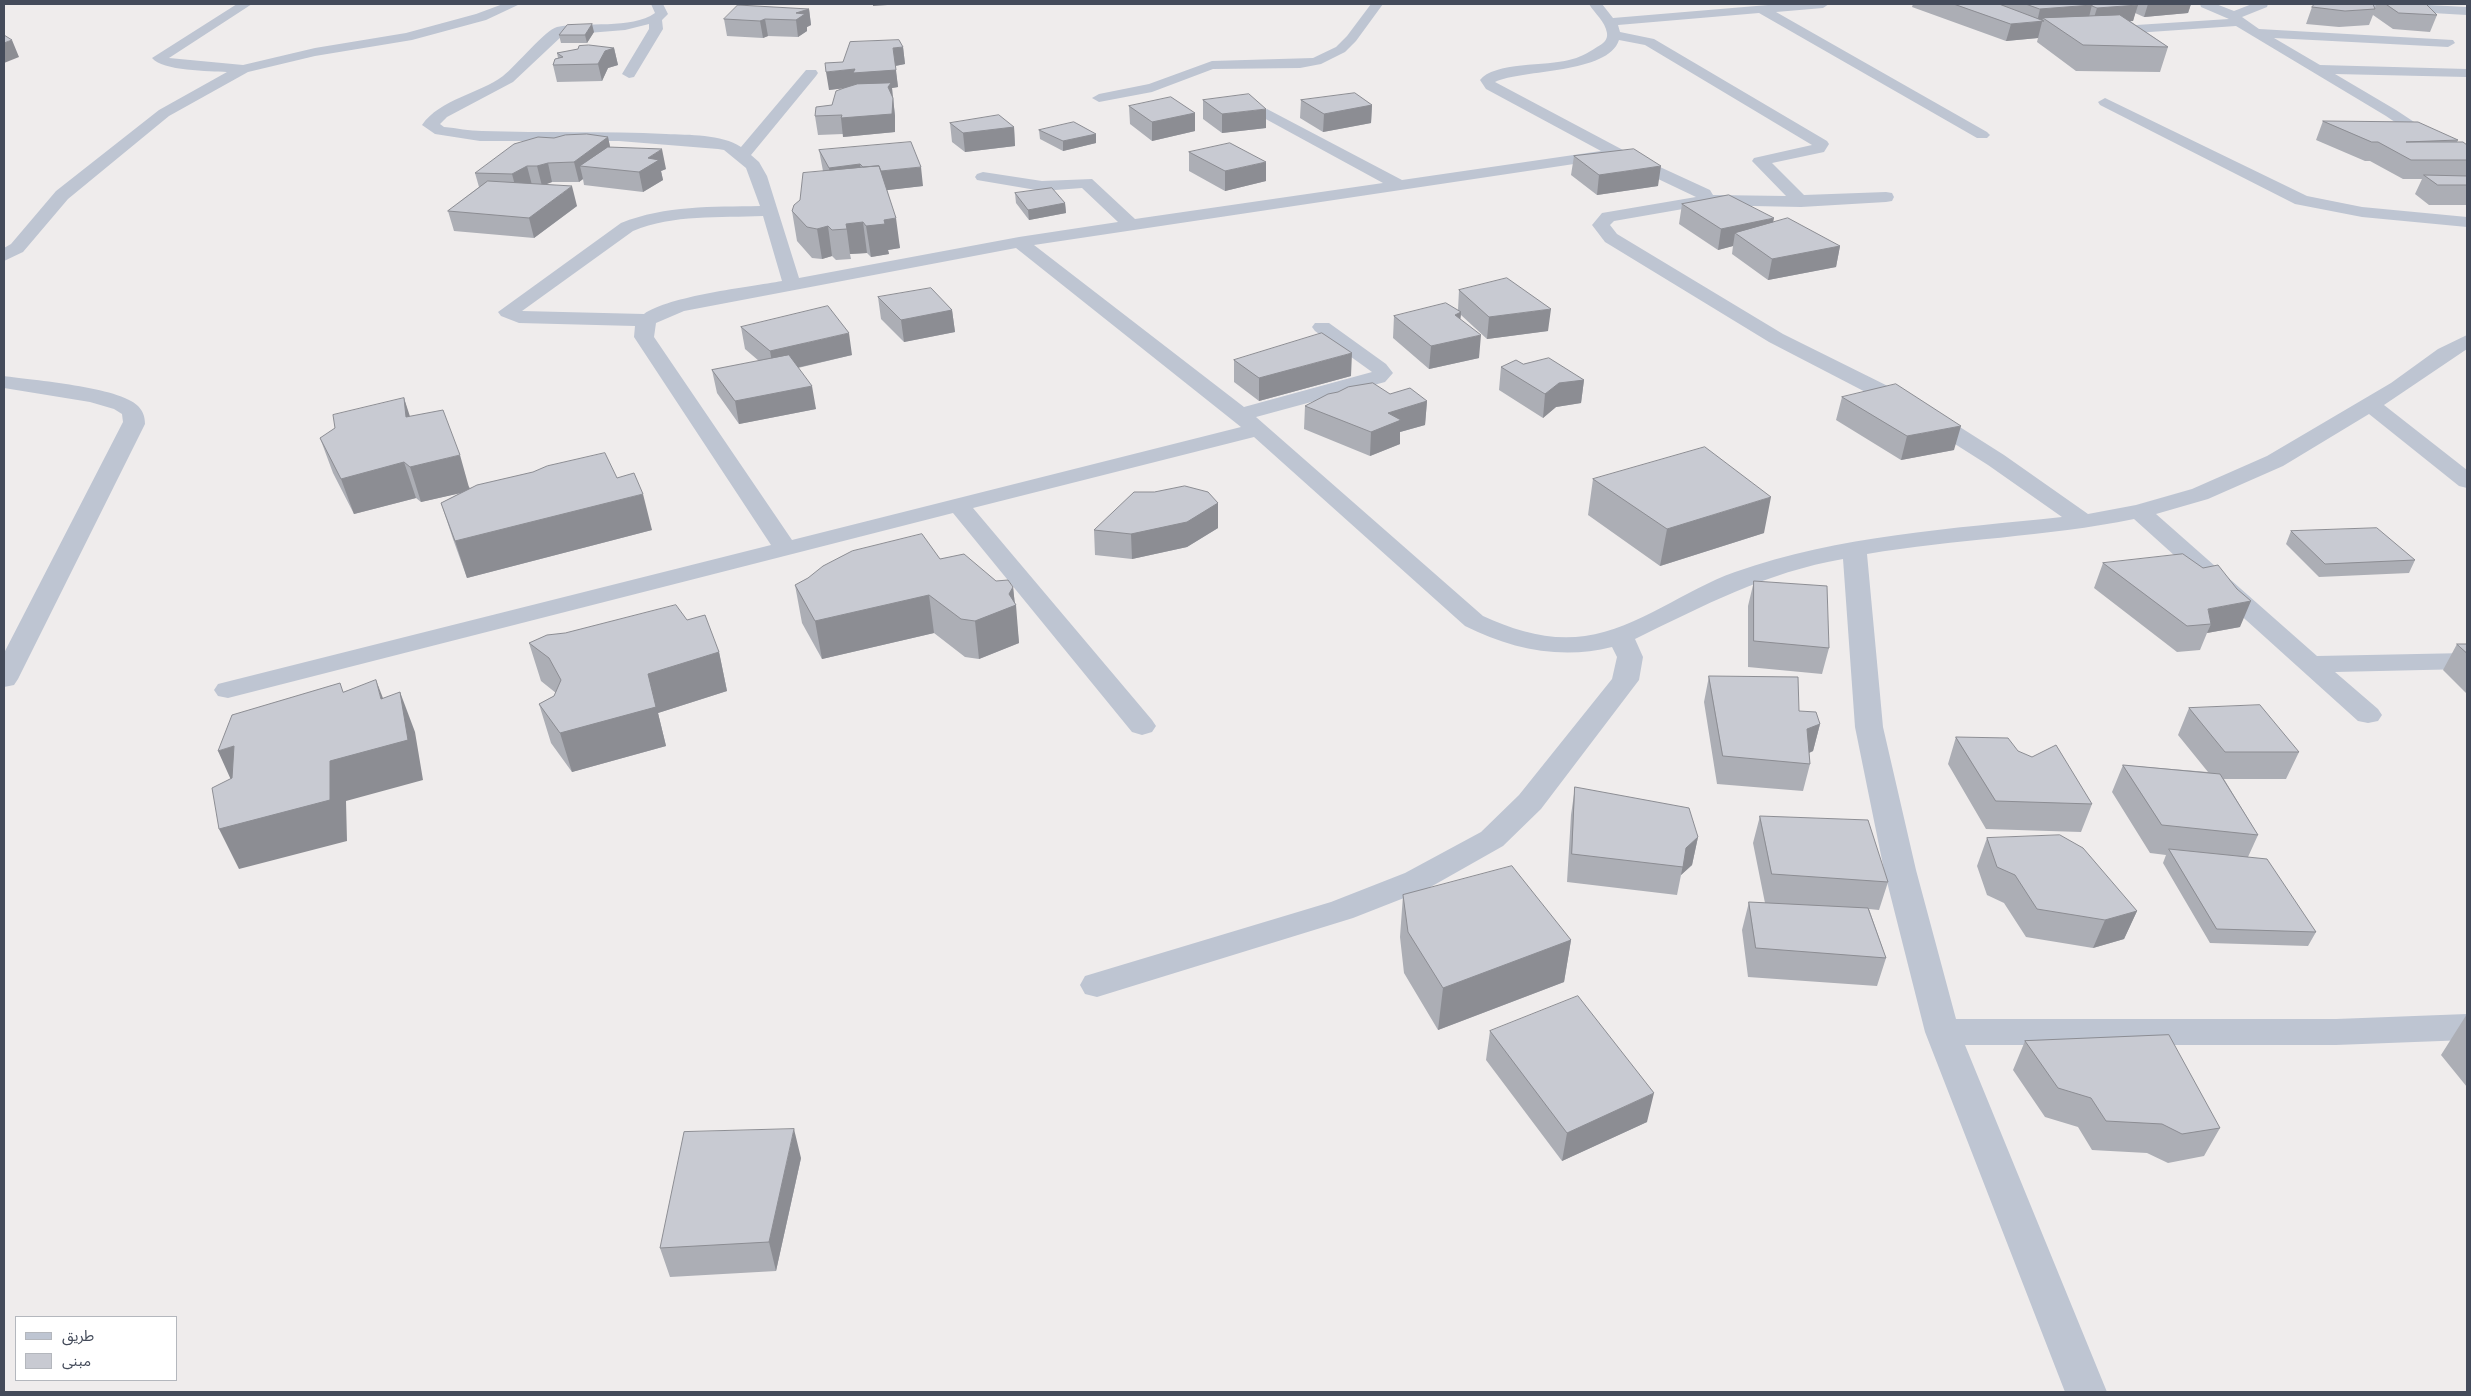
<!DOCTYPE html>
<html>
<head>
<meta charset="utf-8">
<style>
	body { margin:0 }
	#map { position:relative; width:2471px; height:1396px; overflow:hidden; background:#efecec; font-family:"Asap Condensed","Noto Sans Arabic",sans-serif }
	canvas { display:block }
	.frame { position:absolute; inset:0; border:5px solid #444b5a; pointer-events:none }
	.legend { position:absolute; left:15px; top:1316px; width:162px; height:65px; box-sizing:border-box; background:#fff; border:1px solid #b4b7bd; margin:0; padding:6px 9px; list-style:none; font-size:15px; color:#444b5a }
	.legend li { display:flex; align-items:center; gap:10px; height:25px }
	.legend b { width:25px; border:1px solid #b4b7bd }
</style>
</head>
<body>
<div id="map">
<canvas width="2471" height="1396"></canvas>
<div class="frame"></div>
<ul class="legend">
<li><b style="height:6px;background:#bec5d2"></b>طريق</li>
<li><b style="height:14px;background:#c8cad2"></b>مبنى</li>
</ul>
</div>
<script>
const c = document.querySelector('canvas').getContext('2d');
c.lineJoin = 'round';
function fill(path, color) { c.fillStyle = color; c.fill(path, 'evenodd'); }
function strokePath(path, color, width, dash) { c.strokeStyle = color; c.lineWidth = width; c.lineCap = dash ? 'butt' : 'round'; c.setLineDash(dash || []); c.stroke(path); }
const minor = new Path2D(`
	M237,4H252L169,58L243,65L315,48L406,33L476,14L503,4H520L486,20L412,40L315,56L248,72L169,116L68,199L23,252L4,261V248L11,244L56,191L159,110L227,72C210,71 162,71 152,58Z
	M651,4H663L668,14L662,20L663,29L634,77L629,78L622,74L649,29V24L625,30L563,35L513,82L447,117L440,124L444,127C457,128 469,131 482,131C544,133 605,131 666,134C688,135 722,134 741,147L806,70H816L818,73L816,76L751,155L759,162L767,176L799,278L1019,237L1118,222L1082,188L1042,191L977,180L975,177L977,174L983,172L1042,181L1092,179L1135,219L1383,183L1262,117L1259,114L1262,111L1267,109L1402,180L1601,151L1486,89L1480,80C1493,62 1548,66 1569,60C1579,58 1588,53 1597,47C1603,44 1608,40 1607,33C1605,21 1595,14 1589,4H1602L1613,18L1780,4H1829L1823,8L1776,12L1987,132L1990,135L1987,138H1977L1759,13L1618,25L1620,32L1654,39L1827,141L1829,144L1824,152L1772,163L1804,195L1886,192L1892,193L1894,197L1892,201L1886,202L1801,207L1706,205L1614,221L1610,225L1617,234L1783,334L1922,403L2004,455L2088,514L2136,505L2192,489L2267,456L2391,383L2438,349L2467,335V349L2384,405L2467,470V488L2459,486L2369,414L2283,466L2208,499L2156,514L2317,656L2467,653V669L2335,672L2378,709L2382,715L2378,721L2368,723L2358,721L2134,519C2046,537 1955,539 1867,554L1883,727L1916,870L1956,1019H2336L2467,1014V1040L2336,1045H1965L2107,1392H2065L1925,1032L1884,870L1855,727L1843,559C1767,572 1703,606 1635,639L1643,657L1639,680L1541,809L1503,846L1427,889L1353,918L1097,997L1085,994L1080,985L1085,976L1331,902L1405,873L1481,832L1519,795L1612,679L1617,657L1612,647C1561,660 1511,649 1465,626L1254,437L973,508L1152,720L1156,726L1152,732L1142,735L1132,732L953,513L228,698L218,696L214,690L218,684L771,545L634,337L635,326L519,323L501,316L498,312L621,223C666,205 712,207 760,206L746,168L724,150L718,149L619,141H480L435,134L422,125C440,99 479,94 503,76C516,66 545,30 557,27C586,21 631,30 655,13ZM1619,40L1645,45L1812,145L1754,158L1752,161L1786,196L1713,195L1710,190L1623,150L1495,82C1523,69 1608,74 1619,40ZM1614,158L1696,197L1602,213L1592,225L1605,242L1769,342L1906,413L1988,465L2062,517C1951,529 1840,535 1735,572C1684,590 1639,628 1585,636C1549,641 1516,631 1483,616L1256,417L1385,382L1393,373L1386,364L1329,323H1315L1312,327L1315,331L1372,372L1244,407L1034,245ZM763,216L782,281C749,287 669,296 644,314L522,311L633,231C674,214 719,218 763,216ZM1016,248L1241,427L792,540L654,337L656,323L684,311Z
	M1371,4H1383L1356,41L1345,52L1321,64L1300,68L1213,69L1152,92L1099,102L1092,98L1099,94L1149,84L1212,61L1313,58L1336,47L1347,36Z
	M2200,4H2216L2234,11L2252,4H2268L2267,7L2242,17L2259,29L2453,40L2455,43L2448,47L2274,38L2320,65L2467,69V77L2335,74L2396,110L2467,157V169L2461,167L2386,116L2236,26L2121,34L2114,30L2121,26L2229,19L2201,7Z
	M2339,4H2408L2467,7V15L2345,8Z
	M2105,98L2307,196L2362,207L2467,217V227L2362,217L2295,204L2100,105L2098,102Z
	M4,376C32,380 120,387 138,406C143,411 145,417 145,424L18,679L14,685L4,687V653L123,422L122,414L114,409L90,402L4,388Z`);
const wall = new Path2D(`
	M1913,4H2191L2188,13L2144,17L2135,13L2133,21H2130L2168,47L2160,72L2076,71L2037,42L2038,38L2006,41L1912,7Z
	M2376,4H2426L2437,15L2430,32L2393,29L2373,15L2369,25L2339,27L2306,24L2312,7L2375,8Z
	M809,9L811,25L807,27V31L798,37L768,36L763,38L727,36L724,19Z
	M594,32L587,43H561L559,35Z
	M903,47L905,64L895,66L898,87L892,88L895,116V132L843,137V134L818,135L815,116L832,105L843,88L829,90L843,62Z
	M614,48L618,65L608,68L602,81L557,82L553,65L558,58L557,53Z
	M1203,100L1266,128L1222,133L1203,119Z
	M1301,100L1372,105L1371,123L1323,132L1300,118Z
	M1129,106L1195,113V131L1152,141L1130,124Z
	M2323,121L2458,140L2457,142L2467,145V205H2429L2415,194L2422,179H2403L2370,161H2365L2316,140Z
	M950,123L1014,127L1015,146L965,152L952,142Z
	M1039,130L1096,134V143L1063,151L1040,139Z
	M608,137L610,147L666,169L661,171L663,180L643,192L584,185L583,179L579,182H552L545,184L577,206L534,238L454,231L448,211L479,187L475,173L554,138Z
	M819,150L923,186L887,190L900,248L888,250L889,254L871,257L867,253L850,254L851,259L836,260L832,256L822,259L812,258L797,241L792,211L823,171Z
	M1189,152L1266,181L1225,191L1189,171Z
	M1574,156L1658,186L1597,195L1571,175Z
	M1015,193L1065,203L1066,213L1029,220L1016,203Z
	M1682,204L1773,222L1840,246L1836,267L1768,280L1732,254L1733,246L1718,250L1679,224Z
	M1459,290L1548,331L1487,339L1461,315L1460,319L1479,358L1429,369L1393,338L1394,316L1458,310Z
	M878,297L952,310L955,332L904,342L881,319Z
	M741,327L852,355L798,368L816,409L739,424L717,393L712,370L759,361L745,349Z
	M1234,360L1351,376L1259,401L1234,382Z
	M1523,364L1584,380L1581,403L1556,407L1543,418L1499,390L1501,367Z
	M1390,394L1427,401L1425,425L1400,432V444L1370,456L1304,429L1305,406Z
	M1842,397L1954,450L1901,460L1836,420Z
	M404,398L409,416L470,488L617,478L652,530L467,578L453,539L441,503L460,493L421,502L416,498L354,514L333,473L320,438Z
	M1593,479L1764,533L1660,566L1588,515Z
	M1218,503V528L1187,547L1132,559L1095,555L1094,530Z
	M2291,531L2415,560L2409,573L2319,577L2286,544Z
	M940,559L996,581L1013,587L1019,643L979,659L965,657L934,633L822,659L802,623L795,585Z
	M2103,563L2240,627L2207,633L2200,650L2177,652L2094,588Z
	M1754,581L1829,648L1822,674L1748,667V606Z
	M529,643L719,652L727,691L658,713L666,746L572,772L551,743L539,704L554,696L556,693L541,681Z
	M2457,644H2467V694L2443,670Z
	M1709,676L1799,711L1820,724L1813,751L1809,753L1810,764L1803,791L1717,784L1704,702Z
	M2189,708L2299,752L2286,779H2224L2258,835L2248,857L2316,932L2308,946L2210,943L2163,863L2166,855L2150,853L2112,792L2123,765L2208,772L2178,735Z
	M1956,737L2018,751L2092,804L2081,832L1986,829L1948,764Z
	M1575,787L1698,837L1692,865L1681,875L1677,895L1567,882L1571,815Z
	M1760,816L1888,882L1879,910L1869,909L1886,958L1877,986L1748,977L1742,930L1749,902L1765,903L1753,843Z
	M1987,838L2137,911L2124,939L2093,948L2026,937L2004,903L1987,895L1977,866Z
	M1403,895L1571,940L1564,982L1438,1030L1404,973L1400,937Z
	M2467,1014V1087L2441,1055Z
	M1490,1031L1647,1122L1562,1161L1486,1060Z
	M2025,1041L2220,1128L2204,1156L2168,1163L2147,1153L2092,1150L2078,1127L2045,1117L2013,1070Z
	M801,1158L776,1271L670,1277L660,1248Z`);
const shadedWall = new Path2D(`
	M873,4H902L873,6Z
	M2148,4H2191L2188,13L2144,17Z
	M2092,5L2086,29L2043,18L2038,38L2006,41L2011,24L2037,22L2040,9Z
	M2138,5L2133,21L2092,24L2097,8Z
	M809,9L811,25L807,27V31L798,37L796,20V13Z
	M765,19L768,36L763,38L760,21Z
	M592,24L594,32L587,43L585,35Z
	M12,40L19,57L4,63V43Z
	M903,47L905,64L895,66L893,48Z
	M614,48L618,65L608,68L602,81L598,64L605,51Z
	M855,69L896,70L898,87L892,88L893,101L855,87L829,90L826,72Z
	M893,98L895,116V132L843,137L841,118Z
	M1372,105L1371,123L1323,132L1324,114Z
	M1266,109V128L1222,133V114Z
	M1195,113V131L1152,141V122Z
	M1014,127L1015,146L965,152L963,133Z
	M1096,134V143L1063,151V141Z
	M608,137L612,156L580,166L583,179L579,182L574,162Z
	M662,149L666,169L661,171L663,180L643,192L639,172L648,158Z
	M1266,162V181L1225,191V171Z
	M548,163L552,182L542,186L537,166Z
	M860,164L863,184L831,188L829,168Z
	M527,166L532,185L517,193L512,174Z
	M1661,166L1658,186L1597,195L1599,175Z
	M921,167L923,186L871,192L869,172Z
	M572,186L577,206L534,238L529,218Z
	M1065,203L1066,213L1029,220L1028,210Z
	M896,218L900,248L888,250L889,254L871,257L866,226L884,220Z
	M1774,218L1770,238L1735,233L1733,246L1718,250L1721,229Z
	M863,222L867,253L850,254L846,224Z
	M828,226L832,256L822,259L817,229Z
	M1840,246L1836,267L1768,280L1772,259Z
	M1551,309L1548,331L1487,339L1489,317Z
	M952,310L955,332L904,342L901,320Z
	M1461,312L1459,334L1455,315Z
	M849,333L852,355L774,373L770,351Z
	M1481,335L1479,358L1429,369L1431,346Z
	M1352,353L1351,376L1259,401V378Z
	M1584,380L1581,403L1556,407L1543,418L1545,394L1559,383Z
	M812,386L816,409L739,424L735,401Z
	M404,398L415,432L406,417Z
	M1427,401L1425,425L1400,432V444L1370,456L1371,432L1388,413Z
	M1961,426L1954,450L1901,460L1907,436Z
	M460,455L470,491L421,502L410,467Z
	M404,462L416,498L354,514L341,479Z
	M643,494L652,530L467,578L455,541Z
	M1771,497L1764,533L1660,566L1667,529Z
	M1218,503V528L1187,547L1132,559L1131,534Z
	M1013,587L1015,605H1016L1019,643L979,659L975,621L1009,594Z
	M929,595L934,633L822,659L815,621Z
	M2251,601L2240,627L2207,633L2211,624L2208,609Z
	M719,652L727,691L658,713L666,746L572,772L560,733L648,674Z
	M376,680L391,719L381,699Z
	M400,692L415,732L423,780L346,801L347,841L239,869L219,829L330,761Z
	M1820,724L1813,751L1800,757L1807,729Z
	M234,746L236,791L218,751Z
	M1698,837L1692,865L1681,875L1686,848Z
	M2137,911L2124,939L2093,948L2105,920Z
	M1571,940L1564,982L1438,1030L1443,988Z
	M1654,1093L1647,1122L1562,1161L1567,1133Z
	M794,1129L801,1158L776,1271L769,1242Z`);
const building = new Path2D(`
	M1954,4H1999L2044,21L2011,24Z
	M2026,4H2090L2092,5L2040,9Z
	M2090,4H2136L2138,5L2097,8L2092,6V5Z
	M2315,4H2373L2375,9L2345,11L2312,7Z
	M2386,4H2426L2437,15L2399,13Z
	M738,5L809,9L796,13L805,14L796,20L765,19L760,21L724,19Z
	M2120,15L2168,47L2083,45L2043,18Z
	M592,24L585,35H559L567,25Z
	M4,35L12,40L4,43Z
	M899,40L903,47L893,48L896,70L853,73L855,69L826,72L825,63L843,62L850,42Z
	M589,45L614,48L605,51L598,64L553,65L555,59L563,57L557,53L578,49L579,46Z
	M891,83L888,87L893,98L892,114L841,118L842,115L815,116L816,107L832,105L836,91L844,88L857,84Z
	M1355,93L1372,105L1324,114L1301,100Z
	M1249,94L1266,109L1222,114L1203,100Z
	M1171,97L1195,113L1152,122L1129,106Z
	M999,115L1014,127L963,133L950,123Z
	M2323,121L2418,122L2458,140L2406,142H2463L2467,145V160H2411L2378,142H2372Z
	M1074,122L1096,134L1063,141L1039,130Z
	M587,134L608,137L574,162L548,163L537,166H527L512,174L475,173L514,144L538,137L554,138L565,135Z
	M911,142L921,167L881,171L879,166L863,167L860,164L829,168L819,150Z
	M1230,143L1266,162L1225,171L1189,152Z
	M608,147L662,149L648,158L659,160L639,172L580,166Z
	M1634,149L1661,166L1599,175L1574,156Z
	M879,166L896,218L884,220L885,224L866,226L863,222L846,224L847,229L832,230L828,226L817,229L807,227L792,211L794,205L800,200L803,173Z
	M2424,175L2467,176V185H2438Z
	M488,181L572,186L529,218L448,211Z
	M1052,188L1065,203L1028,210L1015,193Z
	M1729,195L1774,218L1721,229L1682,204Z
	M1788,218L1840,246L1772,259L1735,233Z
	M1507,278L1551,309L1489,317L1459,290Z
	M931,288L952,310L901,320L878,297Z
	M1446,303L1461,312L1455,315L1481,335L1431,346L1394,316Z
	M828,306L849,333L770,351L741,327Z
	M1322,333L1352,353L1259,378L1234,360Z
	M789,355L812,386L735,401L712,370Z
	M1549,358L1584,380L1559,383L1545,394L1501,367L1516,360L1523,364Z
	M1373,383L1390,394L1410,388L1427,401L1388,413L1401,420L1371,432L1305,406L1328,394L1338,392L1348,387Z
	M1896,384L1961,426L1907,436L1842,397Z
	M404,398L406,417L443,410L460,455L410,467L404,462L341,479L320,438L335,428L333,415Z
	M1705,447L1771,497L1667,529L1593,479Z
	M605,453L617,478L634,473L643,494L455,541L441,503L477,485L533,472L547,466Z
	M1185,486L1208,492L1218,503L1187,522L1131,534L1094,530L1134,492H1154Z
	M2377,528L2415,560L2325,564L2291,531Z
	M922,534L940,559L964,554L996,581L1008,580L1013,587L1009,594L1016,605L975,621L961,619L929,595L815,621L795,585L808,578L823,566L852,551Z
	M2183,554L2203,568L2218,565L2237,589L2251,601L2208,609L2211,624L2187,626L2103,563Z
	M1754,581L1827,586L1829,648L1754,641Z
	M676,605L687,620L705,615L719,652L648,674L656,707L560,733L539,704L554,696L561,680L549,658L529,643L547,635L565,633Z
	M2457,644H2467V653Z
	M1709,676L1798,677L1799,711L1816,712L1820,724L1807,729L1810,764L1723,756Z
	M376,680L381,699L400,692L408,740L330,761V800L219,829L212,788L232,778L234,746L218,751L232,715L340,683L343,692Z
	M2260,705L2299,752H2225L2189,708Z
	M1956,737L2008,738L2018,751L2032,757L2056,745L2092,804L1996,801Z
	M2123,765L2220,774L2258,835L2162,825Z
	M1575,787L1689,808L1698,837L1686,848L1683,867L1572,854Z
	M1760,816L1868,820L1888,882L1772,874Z
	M2060,835L2083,848L2137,911L2105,920L2037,909L2015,875L1997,867L1987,838Z
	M2169,849L2267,859L2316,932L2217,929Z
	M1512,866L1571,940L1443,988L1408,932L1403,895Z
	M1749,902L1868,908L1886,958L1756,948Z
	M1578,996L1654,1093L1567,1133L1490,1031Z
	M2169,1035L2220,1128L2182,1134L2162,1124L2106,1121L2091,1098L2058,1088L2025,1041Z
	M794,1129L769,1242L660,1248L684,1132Z`);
fill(minor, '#bec5d2');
fill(wall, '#acaeb5');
fill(shadedWall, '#8c8d93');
fill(building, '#c8cad2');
strokePath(building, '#8c8d93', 1);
</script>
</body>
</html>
